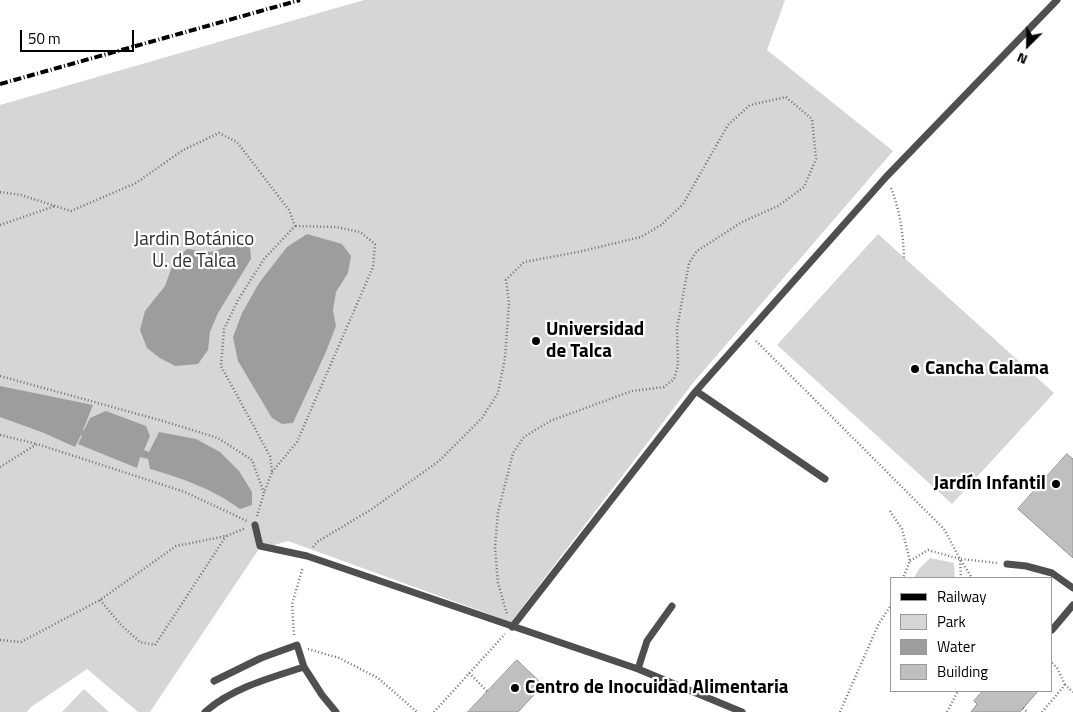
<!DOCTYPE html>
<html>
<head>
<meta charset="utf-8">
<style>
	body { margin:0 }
	#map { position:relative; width:1073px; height:712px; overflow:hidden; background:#fff; font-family:"Titillium Web",sans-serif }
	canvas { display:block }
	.legend { position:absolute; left:890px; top:577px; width:162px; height:115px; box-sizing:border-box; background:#fff; border:1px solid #999; margin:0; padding:6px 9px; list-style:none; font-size:15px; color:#000 }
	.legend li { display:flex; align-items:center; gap:10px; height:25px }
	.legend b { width:25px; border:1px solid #999 }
	.north { position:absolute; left:1003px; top:20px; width:50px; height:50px; -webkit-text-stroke:4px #fff; paint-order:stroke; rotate:203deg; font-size:14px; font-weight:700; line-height:20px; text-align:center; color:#000 }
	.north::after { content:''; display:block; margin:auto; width:18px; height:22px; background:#000; clip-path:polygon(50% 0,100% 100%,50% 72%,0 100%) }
	.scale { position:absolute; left:20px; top:30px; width:114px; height:22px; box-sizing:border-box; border:2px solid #000; border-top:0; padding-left:6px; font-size:15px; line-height:18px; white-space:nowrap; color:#000; -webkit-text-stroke:4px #fff; paint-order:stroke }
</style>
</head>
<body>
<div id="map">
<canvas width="1073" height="712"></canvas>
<ul class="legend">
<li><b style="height:6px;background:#000"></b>Railway</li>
<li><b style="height:14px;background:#d6d6d6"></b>Park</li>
<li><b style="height:14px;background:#9d9d9d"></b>Water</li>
<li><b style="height:14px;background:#bfbfbf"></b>Building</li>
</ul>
<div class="north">N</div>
<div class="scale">50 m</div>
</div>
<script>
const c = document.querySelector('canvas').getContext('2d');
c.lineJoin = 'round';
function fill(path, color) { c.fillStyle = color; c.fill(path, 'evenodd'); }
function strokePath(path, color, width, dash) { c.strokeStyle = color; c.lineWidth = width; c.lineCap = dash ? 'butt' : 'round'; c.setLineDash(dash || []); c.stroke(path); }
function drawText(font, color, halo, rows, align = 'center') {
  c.font = font + ' "Titillium Web",sans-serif'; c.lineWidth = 4.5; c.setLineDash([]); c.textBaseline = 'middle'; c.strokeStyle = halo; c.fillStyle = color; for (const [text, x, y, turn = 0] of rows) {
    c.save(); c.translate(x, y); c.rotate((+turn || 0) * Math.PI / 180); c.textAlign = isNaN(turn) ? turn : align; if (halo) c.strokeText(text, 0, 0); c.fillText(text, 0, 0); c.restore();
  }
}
const green = new Path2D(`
	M364,0H785L767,50L893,151L693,383L511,622L288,541L267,547L261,546L150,712H138L87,669L31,707L27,712H0V105Z
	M878,234L1054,393L952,504L777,345Z
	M930,558L954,563L955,578H914L919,569Z
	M84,689L109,712H62Z`);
const water = new Path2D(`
	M307,234L342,244L351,256L348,273L336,292L333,310L336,326L325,354L293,423L282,424L272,418L238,361L233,337L242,313L259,283L287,247Z
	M236,244L250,246L251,259L218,313L210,332L208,350L198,364L175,366L160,358L147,348L140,330L145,311L165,286L174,261L187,249L211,252Z
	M0,386L93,405L83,430H84L90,418L106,411L146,426L150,436L144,450L149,452L159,432L196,439L220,452L239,471L252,492V505L240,509C211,488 184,479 150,469L148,459L140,457L137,468L78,444L82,436L81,435L75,447L44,433L0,417Z`);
const building = new Path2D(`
	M1067,454L1073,459V558L1018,509Z
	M517,660L543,685L518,712H468Z
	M983,691H1038L1020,712H971L977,704L974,701Z`);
const path = new Path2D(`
	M891,188C900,211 903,233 904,258
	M0,192L21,195L71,211L136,183L183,150L219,133L237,142L289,210L295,226L264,259L238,300L224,329L221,366L270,456L272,472L264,493
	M0,225L55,206
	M756,341L944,529L960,559L961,578
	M0,376L163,421L218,438L252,460L264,493L257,516
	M0,435L37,444
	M0,467L37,444L185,492L247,521
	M272,472L297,442L373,267L375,244L360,232L336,227L295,226
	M890,511L902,529L910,561L903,578
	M313,547L317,542L372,509L439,461L482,418L498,393L505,358L509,303L506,280L524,262L578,252L641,237L661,225L683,204L728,125L750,105L786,97L812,119L816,159L804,187L778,206L742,222L697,251L689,263L677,328L678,366L674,379L664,387L632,391L550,421L524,437L513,453L498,512L495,547L498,583L507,614
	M961,559L998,563
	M910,561L928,550L960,559L972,578
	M100,600L122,626L140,642L155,645L226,536
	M294,635L292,604L303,567
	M0,640L21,642L100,600L176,546L226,536L246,528
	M308,649L339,658L378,678L417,712
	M1052,663L1057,668L1065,685
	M469,673L487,691
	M1023,708L1027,712
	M434,712L505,634
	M840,712L879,623L892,604
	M947,712L958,691
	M1042,712L1065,685L1073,692`);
const service = new Path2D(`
	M696,391L825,479
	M255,525L260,546L307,556L638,669L742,712
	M1007,564L1026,566L1052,573L1073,588
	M512,627L696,391L886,177L1057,0
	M1052,630L1073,605
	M638,669L647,641L672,606
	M214,681L261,658L297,645L304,667
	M205,712C232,688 270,678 304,667L322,695L336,712`);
const rail = new Path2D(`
	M0,84L300,0`);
const markers = [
	[536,341,5,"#000"],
	[915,369,5,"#000"],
	[1056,484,5,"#000"],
	[515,688,5,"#000"]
];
const parkNames = [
	["Jardin Botánico",194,240],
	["U. de Talca",194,262]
];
const poiNames = [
	["Universidad",546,330],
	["de Talca",546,352],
	["Cancha Calama",925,369],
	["Jardín Infantil",1046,484,"right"],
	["Centro de Inocuidad Alimentaria",525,688]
];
fill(green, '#d6d6d6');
fill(water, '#9d9d9d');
fill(building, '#bfbfbf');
strokePath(building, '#939393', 1);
strokePath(path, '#717171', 2.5, [1, 2.5]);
strokePath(service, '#4f4f4f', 7);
strokePath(rail, '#000', 4, [8, 2.5, 1, 2.5]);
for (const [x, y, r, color] of markers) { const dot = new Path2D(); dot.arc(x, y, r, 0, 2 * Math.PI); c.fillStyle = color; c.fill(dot); strokePath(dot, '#fff', 2); }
drawText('19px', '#2d2d2d', '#fff', parkNames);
drawText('bold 19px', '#000', '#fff', poiNames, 'left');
</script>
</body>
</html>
